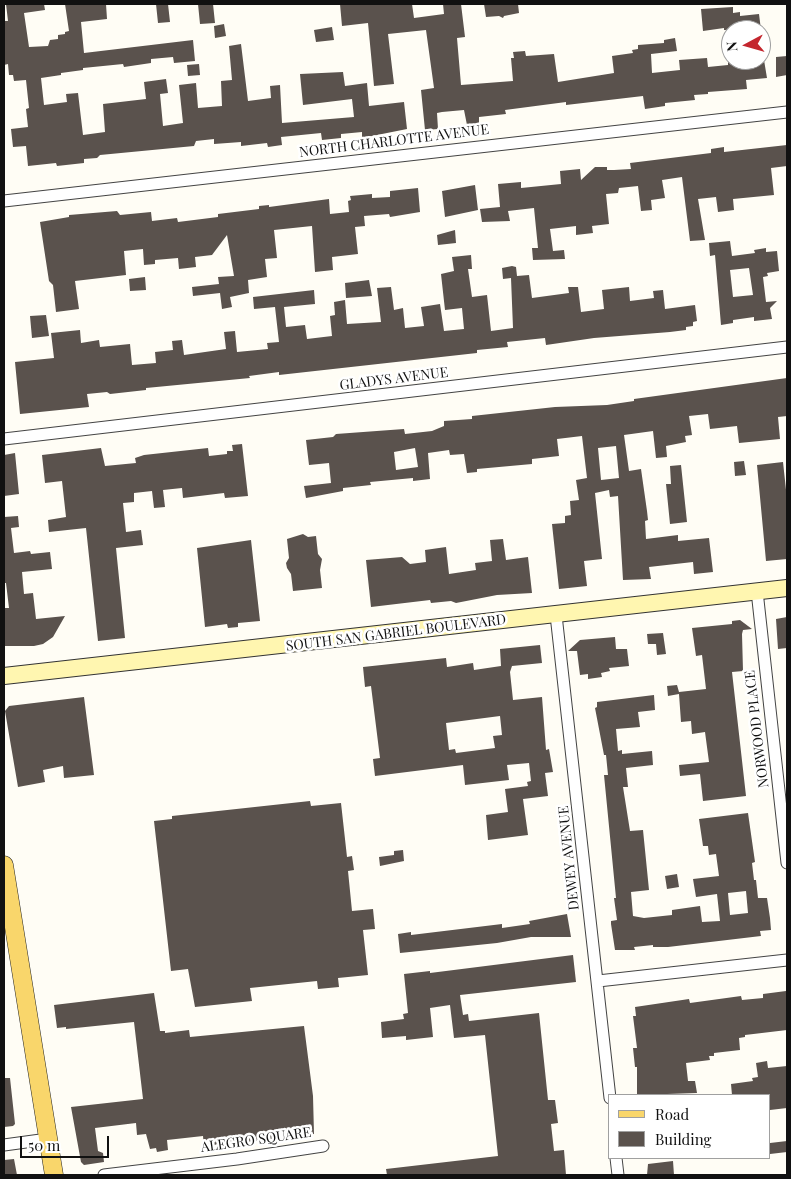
<!DOCTYPE html>
<html>
<head>
<meta charset="utf-8">
<style>
	body { margin:0 }
	#map { position:relative; width:791px; height:1179px; overflow:hidden; background:#fffdf5; font-family:"Playfair Display",serif }
	canvas { display:block }
	.frame { position:absolute; inset:0; border:5px solid #111; pointer-events:none }
	.legend { position:absolute; left:608px; top:1094px; width:162px; height:65px; box-sizing:border-box; background:#fff; border:1px solid #a0a0a0; margin:0; padding:6px 9px; list-style:none; font-size:15px; color:#111 }
	.legend li { display:flex; align-items:center; gap:10px; height:25px }
	.legend b { width:25px; border:1px solid #a0a0a0 }
	.north { position:absolute; left:721px; top:20px; width:50px; height:50px; box-sizing:border-box; background:#fff; border:1px solid #a0a0a0; border-radius:50%; rotate:264deg; font-size:14px; font-weight:700; line-height:20px; text-align:center; color:#111 }
	.north::after { content:''; display:block; margin:auto; width:18px; height:22px; background:#c4262e; clip-path:polygon(50% 0,100% 100%,50% 72%,0 100%) }
	.scale { position:absolute; left:20px; top:1136px; width:89px; height:22px; box-sizing:border-box; border:2px solid #111; border-top:0; padding-left:6px; font-size:15px; line-height:18px; white-space:nowrap; color:#111; -webkit-text-stroke:4px #fff; paint-order:stroke }
</style>
</head>
<body>
<div id="map">
<canvas width="791" height="1179"></canvas>
<div class="frame"></div>
<ul class="legend">
<li><b style="height:6px;background:#f9d66b"></b>Road</li>
<li><b style="height:14px;background:#5a524d"></b>Building</li>
</ul>
<div class="north">N</div>
<div class="scale">50 m</div>
</div>
<script>
const c = document.querySelector('canvas').getContext('2d');
c.lineJoin = 'round';
function fill(path, color) { c.fillStyle = color; c.fill(path, 'evenodd'); }
function strokePath(path, color, width, dash) { c.strokeStyle = color; c.lineWidth = width; c.lineCap = dash ? 'butt' : 'round'; c.setLineDash(dash || []); c.stroke(path); }
function drawText(font, color, halo, rows, align = 'center') {
  c.font = font + ' "Playfair Display",serif'; c.lineWidth = 5; c.setLineDash([]); c.textBaseline = 'middle'; c.strokeStyle = halo; c.fillStyle = color; for (const [text, x, y, turn = 0] of rows) {
    c.save(); c.translate(x, y); c.rotate((+turn || 0) * Math.PI / 180); c.textAlign = isNaN(turn) ? turn : align; if (halo) c.strokeText(text, 0, 0); c.fillText(text, 0, 0); c.restore();
  }
}
const building = new Path2D(`
	M6,4H44L45,10L24,13L29,47L48,46L50,40L58,39V35L65,34V32L69,31L65,4H106L107,19L81,22L84,53L193,40L195,61L174,63L173,57L151,59V63L124,67L123,64L83,68V70L61,73V75L41,78L44,105L67,102L66,94L78,93L83,135L105,132L103,104L146,99L144,82L166,79L168,93L160,94L163,126L183,123L179,85L196,83L198,108L222,106L221,81L232,80L229,46L241,44L248,101L271,98L270,86L280,85L282,123L354,117L352,99L303,105L300,74L343,72L345,86L367,83L369,106L404,102L407,129L362,138V132L341,134V138L322,140L321,133L281,137L282,145L268,147L267,143L241,146V142L214,144V139L196,141L194,146L100,155L97,158L84,159V163L57,166L56,163L28,166L26,146L13,147L11,129L28,127L26,109L29,108L26,80L14,81L13,75H9L8,64L4,65V21H8Z
	M156,4H168L170,22L158,23Z
	M198,4H213L215,23L200,24Z
	M340,4H412L414,18L444,14L443,4H461L465,37L457,38L461,85L513,81L511,58H514L513,52L525,51L526,56L554,54L558,82L614,73L612,56L633,53L632,50L638,49V45L664,43V40L675,38L677,51L651,54L652,73L680,70L679,60L707,58L708,67L728,65V60H764L767,78L746,80L747,89L708,92V94L694,95L695,100L665,103V106L645,109L643,96L566,105V102L505,110L506,114L479,117V124L467,125L464,110L442,112L437,113L438,129L425,130L421,90L434,88L426,30L388,34L394,84L374,86L368,23L342,26Z
	M484,4H518L519,13L504,16L503,18L499,16L486,17Z
	M733,7V13L740,12V16L759,14L761,30H724V28L703,31L701,9Z
	M224,24L226,36L215,38L214,26Z
	M332,27L334,40L316,42L314,30Z
	M787,56V75L776,77V57Z
	M199,64L200,75L188,76L187,65Z
	M787,145V166L771,168L774,195L733,199L734,210L718,212L716,197L698,199L705,240L690,241L682,177L662,180L665,198L651,200L652,210L641,211L638,186L619,188L618,193L606,194L609,224L592,226L593,233L576,235V226L550,229L553,251L564,250L565,259L533,260L532,248H538L534,208L508,211L510,221L482,222L480,209L500,207L498,184L521,182V188L561,184L560,171L580,169L581,180L595,167H607V170H614L631,169L630,163L711,153V149L724,147V152Z
	M475,185L478,210L445,217L442,191Z
	M418,188L420,212L390,217L389,214L364,216L365,226L355,227L358,254L332,257L333,270L315,272L312,226L274,230L277,258L265,259L267,277L248,280L249,293L230,297L232,307L222,309L220,293L193,296L192,287L219,284L218,277L234,276L227,235L212,255L195,257L196,267L179,269L178,258L155,260V264L144,265L143,249L124,251L126,275L75,281L79,309L56,312L53,285L49,281L40,222L69,217V215L117,211L120,215L151,212L152,221L177,218L178,222L218,217V214L259,209V206L269,205V207L329,199L330,214L349,212L348,201L351,200L350,196L372,194V198L390,197V191Z
	M455,230L456,243L438,245L437,235Z
	M730,241L732,256L755,253L754,250L766,248V252L777,251L779,271L767,273L768,276L763,277L766,302L777,301L770,308L772,319L754,321V317L733,320V323L721,325L715,255L710,256L709,243ZM749,268L753,295L733,297L730,270Z
	M471,255L472,269H468L472,297L487,295L491,331L513,328L511,278L503,279L502,268L512,266L516,267L517,276L529,275L532,298L569,293L568,287H578L581,312L604,309L602,290L629,287L630,301L654,298L653,291L663,290L665,309L695,305L697,321L693,322V326L686,327V330L670,332L594,338L546,345L545,338L507,342L508,347L477,350V353L279,375V372L249,376L250,378L146,388V390L110,394L107,392L87,394L89,407L20,414L15,362L54,358L51,333L80,330L81,343L99,340L100,347L130,344L132,365L156,363L155,352L173,350L172,341L182,340L184,355L226,349L224,332L235,331L237,352L268,349L267,343L279,342L275,307L254,309L253,297L314,290L315,304L284,307L286,327L305,325L307,339L332,336L330,316L335,315L334,302L345,300L347,324L381,322L377,288L391,287L394,310L403,308L405,328L424,326L421,307L440,304L444,331L464,329L462,308L445,310L441,274L454,271L452,257Z
	M145,277L146,290L130,291L129,279Z
	M369,280L372,296L346,298L345,283Z
	M46,315L49,336L32,338L30,316Z
	M787,378V416L778,417L780,439L739,443L737,426L710,429L708,414L689,416L692,435L685,436L686,442L666,446L667,457L656,458L653,431L624,435L629,471L641,469L647,511L648,520L645,521L646,539L678,535V541L709,538L713,572L694,574L693,562L649,567L651,579L623,580L618,496L610,497L609,490L595,493L602,559L584,561L587,586L559,589L552,524L565,523V516L571,515L570,501L579,500L576,480L587,478L582,436L557,439L559,456L532,459V464L477,469V472L467,473L464,454L450,455L449,450L428,453L430,479L413,481V478L370,482L371,485L343,488V491L306,498L304,486L331,483L329,463L309,465L306,440L333,437L336,434L404,429L405,434L432,431L444,426V421L472,419V416L555,407L607,405L634,401V399ZM616,446L619,478L601,480L598,448ZM415,448L418,467L396,470L394,452Z
	M242,444L248,496L225,498L224,493L183,498L182,488L163,490L165,507L154,508L152,491L134,493V502L123,503L126,532L141,530L143,545L116,548L125,638L98,641L86,528L49,532L48,520L66,517L62,481L45,483L42,455L101,448L105,466L136,463L135,458L144,455L208,448L209,456L227,454V451H233L232,445Z
	M15,453L19,494L4,496V455Z
	M744,461L746,475L735,476L734,462Z
	M783,462L787,499V559L766,561L757,465Z
	M681,465L687,522L670,524L666,484H671L670,466Z
	M18,516L19,527L11,528L14,553L30,551L31,554L50,552L52,569L22,572L24,594L33,593L36,619L65,616L53,637L43,644L34,646H4V608H9L6,583H4V517Z
	M303,534L308,537L316,536L318,554L322,559L320,570L322,588L293,591L291,574L287,568L286,563L289,558L287,539Z
	M503,539L506,560L528,557L532,593L497,595L456,603L451,601L431,603L430,600L371,607L366,560L402,557L410,564L426,562L425,550L446,547L449,574L476,570L475,563L492,561L490,540Z
	M251,540L260,621L238,623V627L228,628L227,624L205,627L197,548Z
	M787,617V648L778,649L776,619Z
	M740,620L752,629L743,630L742,634L743,671L732,672L746,796L703,801L700,774L680,776L679,765L709,762L705,732L692,734L691,721L681,722L679,694L668,696L667,686L677,685L679,692L706,689L702,655L696,656L692,628L732,624V621Z
	M663,633L666,654L657,655L656,644H648L647,634Z
	M615,637L616,649H627L629,666L609,668L610,671L601,673L602,677L588,679V674L580,675L577,651H568L580,640Z
	M540,645L542,663L512,666L510,672L513,700L542,697L546,750L549,749L553,772L545,773L548,796L523,799L528,835L488,840L486,815L508,812L505,789L528,786L527,782L531,781L529,763L507,765L509,780L465,785L463,765L375,776L373,759L380,758L371,686L365,687L363,667L446,658L447,667L473,663L474,670L501,666L500,649ZM500,716L502,735L493,736L495,748L456,753L455,749L449,750L446,723Z
	M654,695L655,710L638,712L640,727L616,729L618,751L622,750V754L652,751L653,765L626,768L628,787H623L630,831L643,830L649,890L631,892L633,916L644,918L672,915V910L700,906L702,922L720,921L717,894L696,897L693,879L719,876L716,854L709,855L708,846H703L699,819L748,813L755,862L752,863L754,880H756L758,898H767L770,918L771,930L760,931L761,936L668,947H653V945L634,947L635,950H615L611,924V921L617,920L614,898H616L604,775H608L606,755H604L595,708L597,707V702ZM746,891L748,913L730,915L728,893Z
	M84,697L94,775L64,778L63,766L43,770L45,782L18,787L5,711L9,706Z
	M310,801L311,806L341,803L347,857L352,856L354,870L348,871L352,911L373,909L375,929L363,930L368,975L338,978L339,987L318,989L317,981L250,988L252,1001L195,1007L188,969L171,971L154,821L172,819V816Z
	M403,850L404,861L380,866L379,857L394,855V851Z
	M677,874L679,887L667,889L665,876Z
	M567,914L571,937H531L497,943L400,953L398,934L411,932V935L502,924V928L530,924L529,921Z
	M573,955L576,982L460,995L463,1015L468,1014L469,1021L539,1013L548,1100H555L558,1123L551,1124L554,1151L564,1150L566,1175H387L386,1169L498,1156L485,1035L454,1038L450,1005L430,1008L433,1037L406,1040V1036L382,1038L381,1022L404,1019L403,1014L408,1013L404,974L430,971V973Z
	M786,991L787,1030L745,1035V1037L739,1038L740,1050L714,1053V1056H709L710,1060L686,1063L688,1081H695L697,1093L637,1095V1067H635L633,1048H637L633,1016H636L635,1007L689,999L690,1003L741,996L742,1000L763,998V994Z
	M154,993L160,1031H165V1033L189,1030L190,1037L304,1026L313,1096L314,1134L204,1147L203,1136L167,1140L168,1150L157,1152L156,1148L150,1149L146,1134L137,1135L136,1123L95,1128L98,1151L103,1153L104,1162L84,1165L81,1162L71,1107L143,1099L134,1022L66,1029V1027L57,1028L54,1005Z
	M767,1061L768,1068L787,1066V1108L770,1110V1095H732L731,1084L753,1081L752,1078L758,1077L756,1063Z
	M4,1078H10L15,1124L13,1126L4,1127Z
	M787,1141V1152L770,1154V1143Z
	M14,1159L17,1175H4V1160Z
	M673,1161L674,1175H647L648,1164Z`);
const street = new Path2D(`
	M4,201L787,112
	M4,439L787,347
	M757,591L787,863
	M556,615L610,1098
	M598,981L787,960
	M4,1145L48,1139
	M616,1158L618,1175
	M104,1175L237,1159L323,1146`);
const secondary = new Path2D(`
	M4,676L787,588`);
const primary = new Path2D(`
	M4,865L54,1175`);
const streetNames = [
	["NORTH CHARLOTTE AVENUE",394,141,-7],
	["GLADYS AVENUE",394,379,-7],
	["SOUTH SAN GABRIEL BOULEVARD",396,633,-7],
	["NORWOOD PLACE",757,729,-97],
	["DEWEY AVENUE",569,858,-96],
	["ALEGRO SQUARE",256,1140,-8]
];
fill(building, '#5a524d');
strokePath(street, '#444', 13);
strokePath(secondary, '#333', 18);
strokePath(primary, '#222', 19);
strokePath(street, '#fff', 11);
strokePath(secondary, '#fff6b0', 16);
strokePath(primary, '#f9d66b', 18);
drawText('14px', '#111', '#fff', streetNames);
</script>
</body>
</html>
